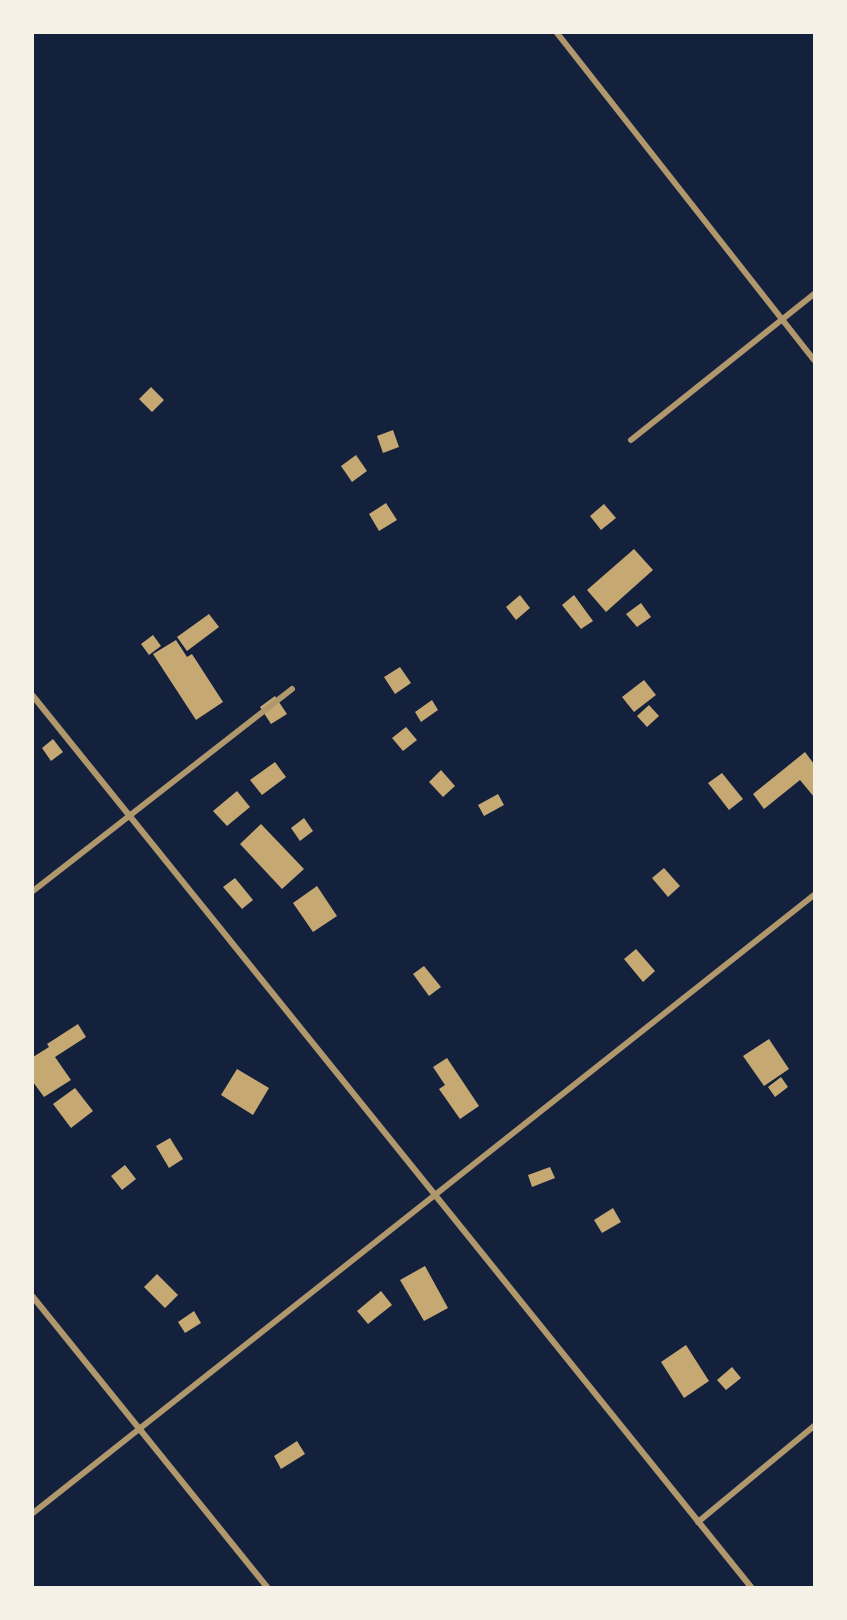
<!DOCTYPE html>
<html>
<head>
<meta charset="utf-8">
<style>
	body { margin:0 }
	#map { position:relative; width:847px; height:1620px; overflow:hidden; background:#14213d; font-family:Lora,serif }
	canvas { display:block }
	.frame { position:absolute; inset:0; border:34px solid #f6f1e7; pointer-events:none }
</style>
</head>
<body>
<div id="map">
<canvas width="847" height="1620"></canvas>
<div class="frame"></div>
</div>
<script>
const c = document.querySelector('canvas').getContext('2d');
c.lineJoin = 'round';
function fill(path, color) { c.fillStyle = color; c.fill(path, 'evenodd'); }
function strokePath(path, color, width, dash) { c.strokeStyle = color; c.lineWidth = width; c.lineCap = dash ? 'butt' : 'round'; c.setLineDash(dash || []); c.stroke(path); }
const building = new Path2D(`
	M151,387L164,400L152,412L139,399Z
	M393,430L399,447L383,453L377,436Z
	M356,455L367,471L352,482L341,466Z
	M386,503L397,520L379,531L369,514Z
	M604,504L616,518L601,530L590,516Z
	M634,549L653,570L606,612L587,590Z
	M520,595L530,608L516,620L506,607Z
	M574,595L593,621L581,629L562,605Z
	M641,603L651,617L637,627L626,614Z
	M209,614L219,627L187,651L177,637Z
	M153,635L161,646L149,655L141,644Z
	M176,640L187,657L192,654L223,702L196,720L153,654Z
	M400,667L411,683L395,694L384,677Z
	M644,680L656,695L634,712L622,697Z
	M275,696L287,714L271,724L260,707Z
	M432,700L438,710L421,722L415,712Z
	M649,705L659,716L647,727L637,716Z
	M406,727L417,740L403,751L392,738Z
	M53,739L63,752L51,761L42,748Z
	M805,752L814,764V797L800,780L764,809L753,794Z
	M275,762L286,777L262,795L250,780Z
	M441,770L455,786L443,797L429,782Z
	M722,773L743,799L729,810L708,783Z
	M237,791L250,807L227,826L213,811Z
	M498,794L504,805L484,816L478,805Z
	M304,818L313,831L300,841L291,828Z
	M261,824L304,869L282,889L240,844Z
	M664,868L680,886L668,897L652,878Z
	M235,878L253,900L242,909L223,887Z
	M317,886L337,916L313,932L293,903Z
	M636,949L655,971L643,982L624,959Z
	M424,966L441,987L429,996L413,974Z
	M78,1024L86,1037L55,1057L71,1080L44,1097L33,1082V1057L49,1047L47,1044Z
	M769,1039L789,1069L764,1086L743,1056Z
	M447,1058L479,1106L460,1119L439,1089L445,1085L433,1067Z
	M237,1069L269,1088L253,1115L221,1095Z
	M781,1077L788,1087L775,1097L768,1087Z
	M75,1088L93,1111L71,1128L53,1104Z
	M170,1138L183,1159L169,1168L156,1146Z
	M125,1165L136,1179L122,1190L111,1176Z
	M550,1167L555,1178L532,1187L528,1175Z
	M613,1208L621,1222L602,1233L594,1220Z
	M425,1266L448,1308L424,1321L400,1280Z
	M157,1274L178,1295L165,1308L144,1287Z
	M381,1291L392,1305L368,1324L357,1311Z
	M194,1311L201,1323L185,1333L178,1322Z
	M686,1345L709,1381L684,1398L661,1362Z
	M732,1367L741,1378L726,1390L717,1380Z
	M297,1441L305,1454L281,1469L274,1456Z`);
const minor = new Path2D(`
	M557,33L814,360
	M631,440L814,294
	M33,696L751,1587
	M33,891L292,689
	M33,1297L267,1587
	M33,1513L814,895
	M698,1522L814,1426`);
fill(building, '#c6a872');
strokePath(minor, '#b1986c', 6);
</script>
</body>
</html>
